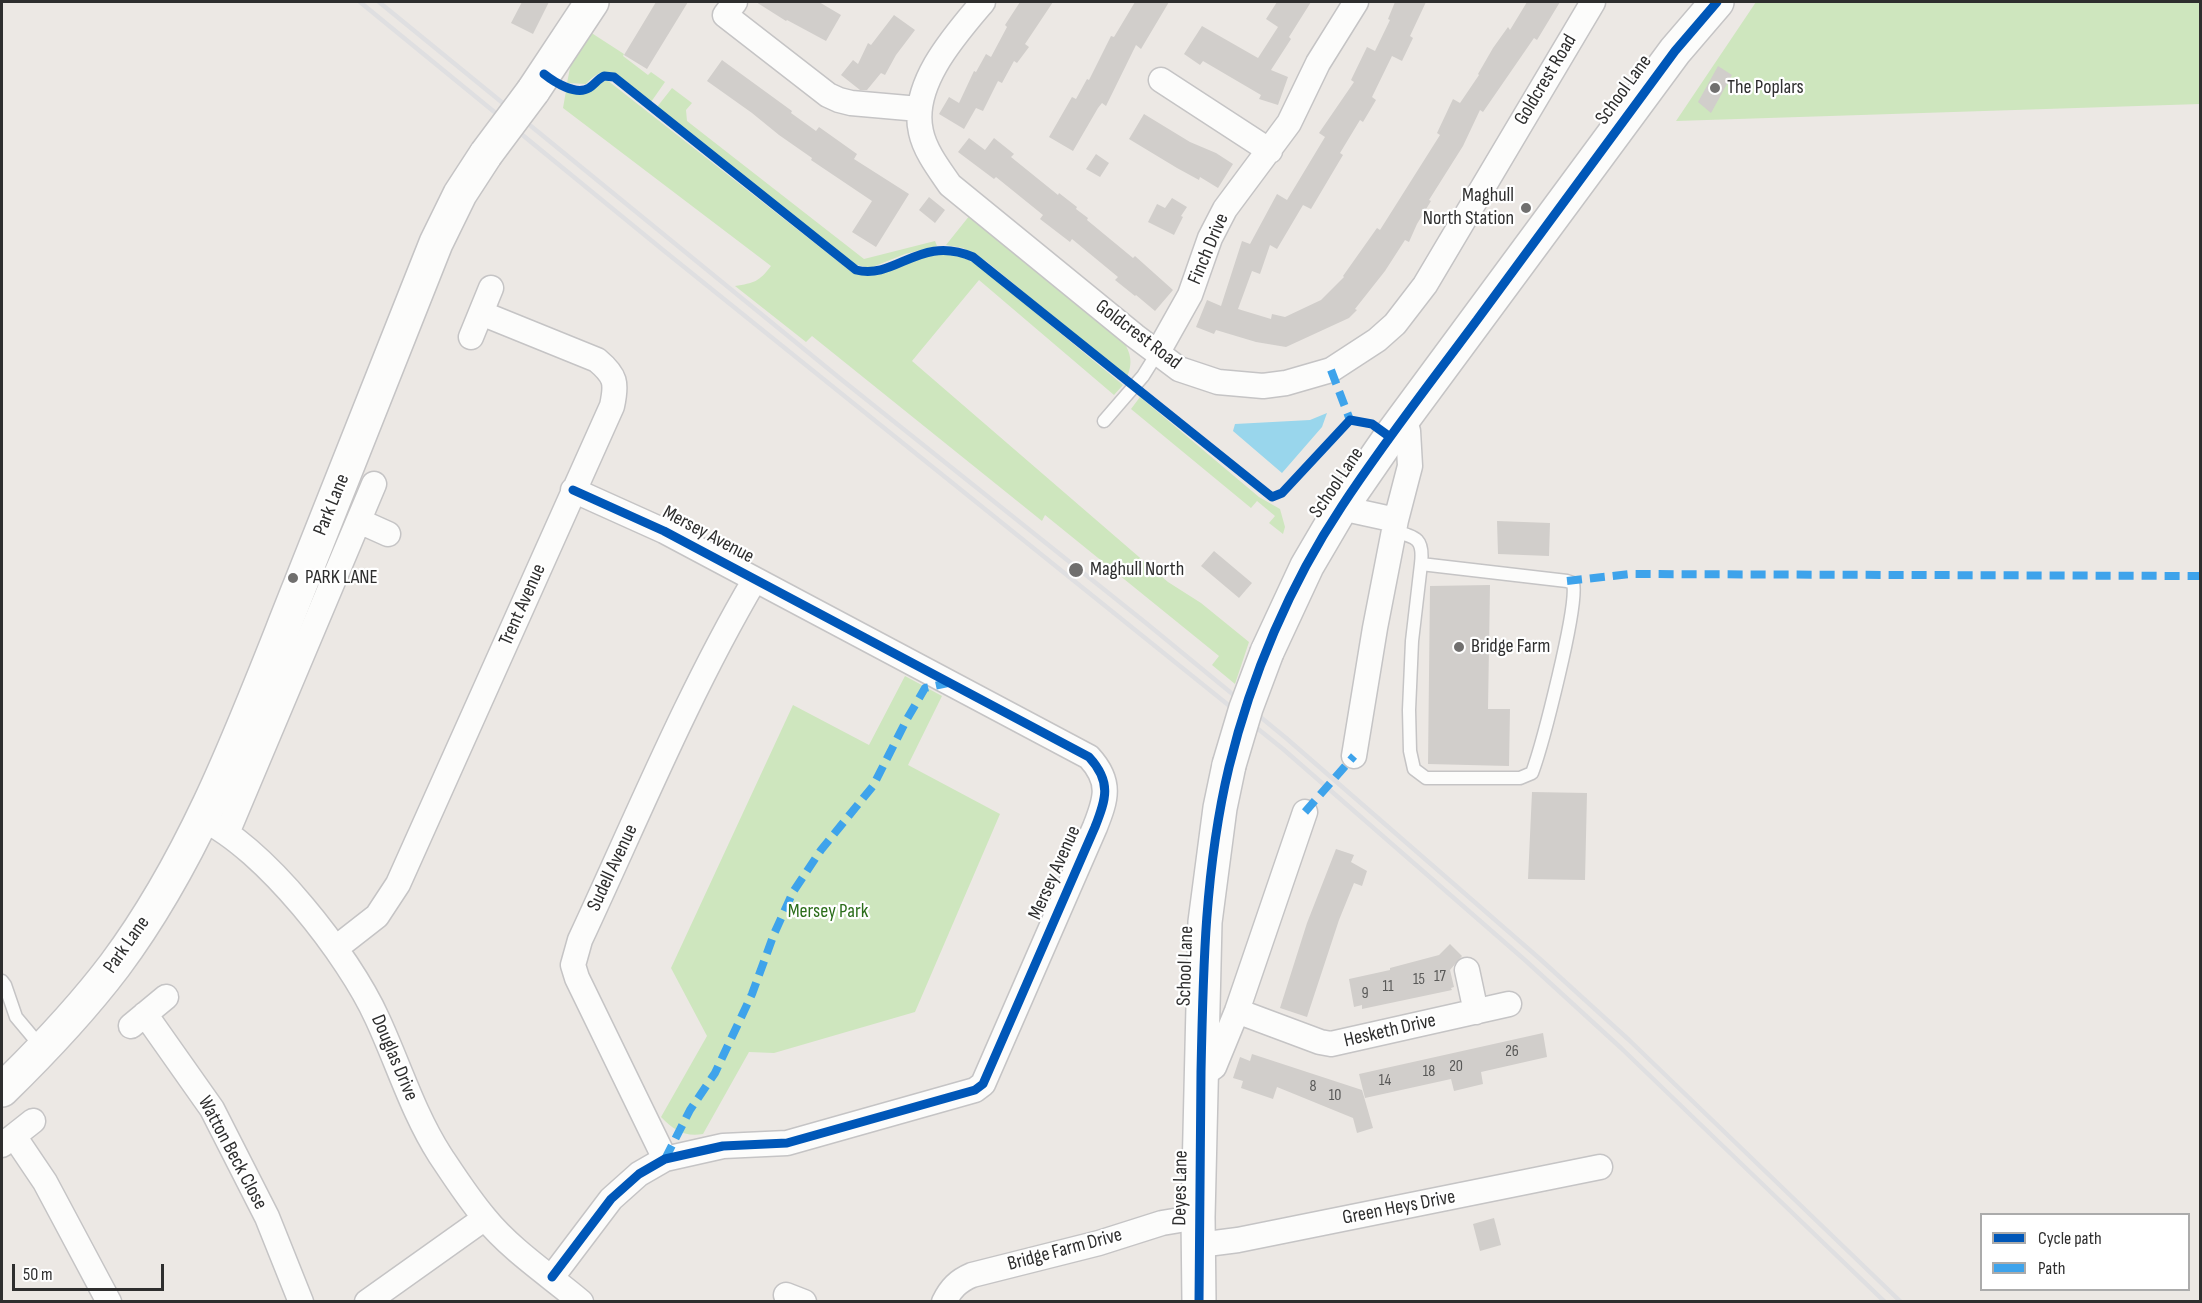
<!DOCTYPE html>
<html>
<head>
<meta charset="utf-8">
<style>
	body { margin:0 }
	#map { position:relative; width:2202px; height:1303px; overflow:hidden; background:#ece8e4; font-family:"Sofia Sans Condensed",sans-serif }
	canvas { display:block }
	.frame { position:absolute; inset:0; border:3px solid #2e2e2e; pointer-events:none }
	.legend { position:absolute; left:1980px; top:1213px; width:210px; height:78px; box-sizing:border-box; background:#fff; border:2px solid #ababab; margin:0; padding:8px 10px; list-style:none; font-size:18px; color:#2e2e2e }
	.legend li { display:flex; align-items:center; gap:12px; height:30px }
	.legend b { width:30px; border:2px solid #ababab }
	.scale { position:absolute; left:12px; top:1264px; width:152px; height:27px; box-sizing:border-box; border:3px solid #2e2e2e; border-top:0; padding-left:8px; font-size:18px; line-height:21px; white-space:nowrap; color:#2e2e2e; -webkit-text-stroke:4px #fff; paint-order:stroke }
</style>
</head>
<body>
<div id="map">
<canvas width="2202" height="1303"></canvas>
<div class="frame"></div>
<ul class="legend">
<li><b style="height:8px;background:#0057b8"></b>Cycle path</li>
<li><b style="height:8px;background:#3ea3eb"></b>Path</li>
</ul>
<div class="scale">50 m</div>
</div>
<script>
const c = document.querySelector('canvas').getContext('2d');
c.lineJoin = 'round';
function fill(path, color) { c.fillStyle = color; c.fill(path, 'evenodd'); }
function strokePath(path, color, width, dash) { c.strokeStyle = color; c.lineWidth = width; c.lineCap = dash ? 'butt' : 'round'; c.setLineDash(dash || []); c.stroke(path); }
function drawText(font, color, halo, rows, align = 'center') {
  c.font = font + ' "Sofia Sans Condensed",sans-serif'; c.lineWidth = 4.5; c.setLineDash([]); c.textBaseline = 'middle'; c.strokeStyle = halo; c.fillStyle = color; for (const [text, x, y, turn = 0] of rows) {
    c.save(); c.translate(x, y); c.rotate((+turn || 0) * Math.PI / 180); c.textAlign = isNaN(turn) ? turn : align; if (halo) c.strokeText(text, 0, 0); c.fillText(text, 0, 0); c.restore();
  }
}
const green = new Path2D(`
	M1756,2H2200V104L1676,121Z
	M590,32L624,54L623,56L648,75L651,72L665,82L651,102L617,74C603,69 595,74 586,84L567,83L572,58Z
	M607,80L849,270C858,275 867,276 878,275C915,261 943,241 980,267L1123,385L1114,395L979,280L912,361L1168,582L1201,603L1249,642L1235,684L1212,665L1219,656L1045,515L1042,521L812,336L806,342L735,286C754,283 759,282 771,266L563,108L566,91C595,98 586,89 607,80Z
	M672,88L692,103L686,110L687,121L864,259L935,241L937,246L905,254L870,268L853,264L657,107Z
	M970,215L1123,341C1131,353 1133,363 1127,377L986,261L963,248L946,245Z
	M1140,397L1259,497L1280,509L1285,527L1283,534L1269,523L1275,516L1257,501L1251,508L1131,409Z
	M905,676L942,696L908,765L1000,814L915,1012L774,1053L749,1052L703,1134C684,1137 674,1130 661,1117L707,1036L671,968L793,705L869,745Z`);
const water = new Path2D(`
	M1327,413L1322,427L1282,473L1233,431L1235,424L1310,420Z`);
const building = new Path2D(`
	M522,2H549L533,34L511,23Z
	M656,2H688L647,69L624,55Z
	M756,2H819L841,15L826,41L787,20L786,21Z
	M1020,2H1053L1025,44L1029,47L1017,63L1014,61L1002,83L998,81L983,111L976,108L964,129L939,114L949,97L959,103L974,71L976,72L986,54L991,57L1007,27L1005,25Z
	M1135,2H1169L1141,49L1136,45L1106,106L1102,103L1098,108L1073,151L1049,137L1072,97L1076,99L1087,79L1089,80L1111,36L1114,37Z
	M1277,2H1311L1289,37L1291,39L1271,70L1288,77L1278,105L1259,99L1261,95L1203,61L1200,65L1184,54L1202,26L1258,58L1278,27L1266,19Z
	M1395,2H1426L1410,36L1413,38L1402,61L1392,56L1372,97L1376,100L1363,122L1360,120L1340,153L1343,155L1311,209L1303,205L1277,249L1270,245L1260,274L1252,271L1238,309L1271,319L1272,314L1285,317L1321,300L1344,277L1343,276L1377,228L1380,230L1440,135L1437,133L1453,99L1460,103L1479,75L1478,74L1493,48L1508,27L1510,30L1527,2H1560L1537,40L1534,38L1483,112L1480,110L1463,146L1429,200L1431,201L1417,224L1409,242L1405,240L1385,271L1355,309L1357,310L1349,318L1286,347L1256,342L1216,330L1214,334L1196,327L1207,300L1221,306L1242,241L1250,244L1277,194L1287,200L1325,137L1319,133L1354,82L1351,80L1367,47L1375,51L1390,20L1388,19Z
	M894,15L915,30L896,55L885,75L881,73L867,90H860L841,75L853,60L858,64L868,43L871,45Z
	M722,60L792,111L791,113L816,131L819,127L857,154L854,159L909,194L876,247L852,232L872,201L811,160L812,158L779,135L752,113L707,81Z
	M1718,66L1732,75L1711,113L1698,102Z
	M1144,114L1190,142L1216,153L1233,164L1218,188L1200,177L1199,180L1177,168L1129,139Z
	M969,138L985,150L994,138L1014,154L1011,157L1058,195L1059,193L1077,207L1076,209L1088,218L1087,220L1133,258L1135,256L1173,290L1155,311L1136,295L1135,296L1115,280L1118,277L1072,239L1070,242L1040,219L1043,215L996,177L994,179L958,152Z
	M1096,154L1109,163L1100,177L1086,169Z
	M929,197L945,210L935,223L919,210Z
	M1172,198L1187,207L1181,216L1183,217L1174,235L1148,222L1157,204L1165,208Z
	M1497,521L1550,523L1549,556L1498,554Z
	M1214,551L1252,583L1239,598L1201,566Z
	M1490,585L1488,709H1510L1509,766L1428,764L1430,586Z
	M1532,792L1587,793L1585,880L1528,879Z
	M1336,849L1354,855L1351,862L1367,871L1362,886L1354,883L1339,920L1307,1017L1280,1008L1307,923Z
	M1450,944L1462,956L1450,970L1454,987L1451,988L1452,990L1362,1009V1005L1354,1007L1349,979L1390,970V968L1439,955Z
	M1543,1033L1547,1057L1481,1072L1483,1084L1454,1091L1451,1079L1365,1098L1359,1074Z
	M1252,1054L1362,1090L1373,1128L1357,1133L1353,1118L1277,1087L1273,1099L1241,1088L1243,1081L1233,1078L1240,1057L1250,1061Z
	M1494,1218L1501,1245L1480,1251L1473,1224Z`);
const lane = new Path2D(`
	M1104,421L1143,376L1158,352
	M1393,531C1416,537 1424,538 1421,564L1412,641L1409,710L1410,751L1414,769L1426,778H1520L1532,773C1542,746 1579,605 1573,583L1567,581L1421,564
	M2,981L5,985L16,1017L42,1048`);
const street = new Path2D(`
	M735,2L725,15L828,95L839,100L851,103L919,109
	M983,2C955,35 910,85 921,132C925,151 939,169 950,185L1135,336L1179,369L1218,382L1263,386L1286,383L1331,370L1377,340L1395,324L1425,285L1593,2
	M1161,80L1270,151
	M471,337L491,288
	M1158,352L1190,295L1210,238L1225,209L1289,123L1318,63L1356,2
	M1341,508L1396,520
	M359,521L388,534
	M1354,756L1375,628L1396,520L1410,466L1408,431L1403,419
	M202,819C265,848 349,956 377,1018C398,1063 413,1113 440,1155C454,1176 468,1198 485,1218C511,1250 549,1275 581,1302
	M227,833L374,484
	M336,948L377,916L398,884L612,406C617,383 616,376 597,360L481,313
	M1467,970L1476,1012
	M1237,1011L1320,1042L1331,1044L1509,1004
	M145,1014L212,1109L267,1217L301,1302
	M131,1026L166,997
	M1201,1076L1214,1067L1237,1011L1305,812
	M14,1136L33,1121
	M2,1145L14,1136L45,1182L109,1302
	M665,1159L577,978L573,965L580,940C636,820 687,695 754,581
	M1199,1245L1238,1240L1600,1167
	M552,1277L611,1199L639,1174L665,1159L723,1146L787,1143L975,1090L983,1084L1095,827C1106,799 1112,782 1089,757L664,531L573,490
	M786,1295L804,1302
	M367,1302L485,1218
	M944,1302C951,1288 958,1281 972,1275L1099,1243L1162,1223L1198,1217`);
const secondary = new Path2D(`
	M533,91L592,2
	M1267,652L1307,566L1341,508L1390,437L1675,51L1717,2
	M2,1090C42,1051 81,1010 115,965C199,852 247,718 299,588C344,473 390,358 436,243L460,194L486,154
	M1199,1302L1198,1217L1205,922L1220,808L1229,765`);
const rail = new Path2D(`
	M360,2L663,250L1283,749L1526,961L1621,1048L1885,1302
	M379,2L842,380L1146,623L1286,738L1540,959L1629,1040L1901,1302`);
const secondaryBridge = new Path2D(`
	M486,154L533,91
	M1229,765L1246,708L1267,652`);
const quiet = new Path2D(`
	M1331,370L1350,420
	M1567,581L1630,574L2200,576
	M1305,812L1354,756
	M665,1159L690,1110L715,1073L752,994L774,934L793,892L821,850L873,786L907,719L925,688L948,683`);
const cycleway = new Path2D(`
	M544,74C554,82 576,96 589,88C594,85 598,79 604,76L614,77L856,270C897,280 919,234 973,257L1272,497L1282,493L1350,420L1372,424L1390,437
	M552,1277L611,1199L639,1174L665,1159L723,1146L787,1143L975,1090L983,1084L1095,827C1106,799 1112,782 1089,757L664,531L573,490
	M1199,1302C1199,1225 1200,1148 1201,1072C1203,969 1205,867 1229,767C1251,676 1290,584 1342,506C1384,442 1431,382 1477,320C1543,230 1609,140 1675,51L1717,2`);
const markers = [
	[1715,88,6,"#706f6e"],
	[1526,208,6,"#706f6e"],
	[1076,570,8,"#706f6e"],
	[293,578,6,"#706f6e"],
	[1459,647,6,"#706f6e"]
];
const numberNames = [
	["17",1440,977],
	["15",1419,980],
	["11",1388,987],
	["9",1365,994],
	["26",1512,1052],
	["20",1456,1067],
	["18",1429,1072],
	["14",1385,1081],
	["8",1313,1087],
	["10",1335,1096]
];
const streetNames = [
	["Goldcrest Road",1546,80,-59],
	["School Lane",1624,90,-54],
	["Finch Drive",1209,249,-67],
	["Goldcrest Road",1138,335,37],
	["School Lane",1337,483,-56],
	["Park Lane",332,505,-68],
	["Mersey Avenue",708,535,28],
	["Trent Avenue",523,605,-66],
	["Sudell Avenue",613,868,-65],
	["Mersey Avenue",1055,873,-66],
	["Park Lane",127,945,-55],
	["School Lane",1186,966,-88],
	["Hesketh Drive",1390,1031,-13],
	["Douglas Drive",394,1058,67],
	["Watton Beck Close",232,1153,62],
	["Deyes Lane",1181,1188,-89],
	["Green Heys Drive",1399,1208,-11],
	["Bridge Farm Drive",1065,1250,-15]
];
const poiNames = [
	["The Poplars",1727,88],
	["Maghull",1514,196,"right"],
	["North Station",1514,219,"right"],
	["Maghull North",1090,570],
	["PARK LANE",305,578],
	["Bridge Farm",1471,647]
];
const parkNames = [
	["Mersey Park",828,912]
];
fill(green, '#cee6be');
fill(water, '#99d6ec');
fill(building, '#d1cecb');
strokePath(lane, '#c5c4c5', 15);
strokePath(street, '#c5c4c5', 27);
strokePath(secondary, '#c5c4c5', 36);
strokePath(lane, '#fcfcfb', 12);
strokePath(street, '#fcfcfb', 24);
strokePath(secondary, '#fcfcfb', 33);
strokePath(rail, '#dfdfe1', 4.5);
strokePath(secondaryBridge, '#c5c4c5', 36, []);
strokePath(secondaryBridge, '#fcfcfb', 33);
strokePath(quiet, '#3ea3eb', 8, [15, 8]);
strokePath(cycleway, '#0057b8', 9);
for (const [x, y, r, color] of markers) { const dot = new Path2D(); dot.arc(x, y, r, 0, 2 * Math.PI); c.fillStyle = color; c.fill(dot); strokePath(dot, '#fff', 2); }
drawText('16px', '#585857', null, numberNames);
drawText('20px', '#2e2e2e', '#fff', streetNames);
drawText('20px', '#2e2e2e', '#fff', poiNames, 'left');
drawText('20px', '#2c6e1b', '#fff', parkNames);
</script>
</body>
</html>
